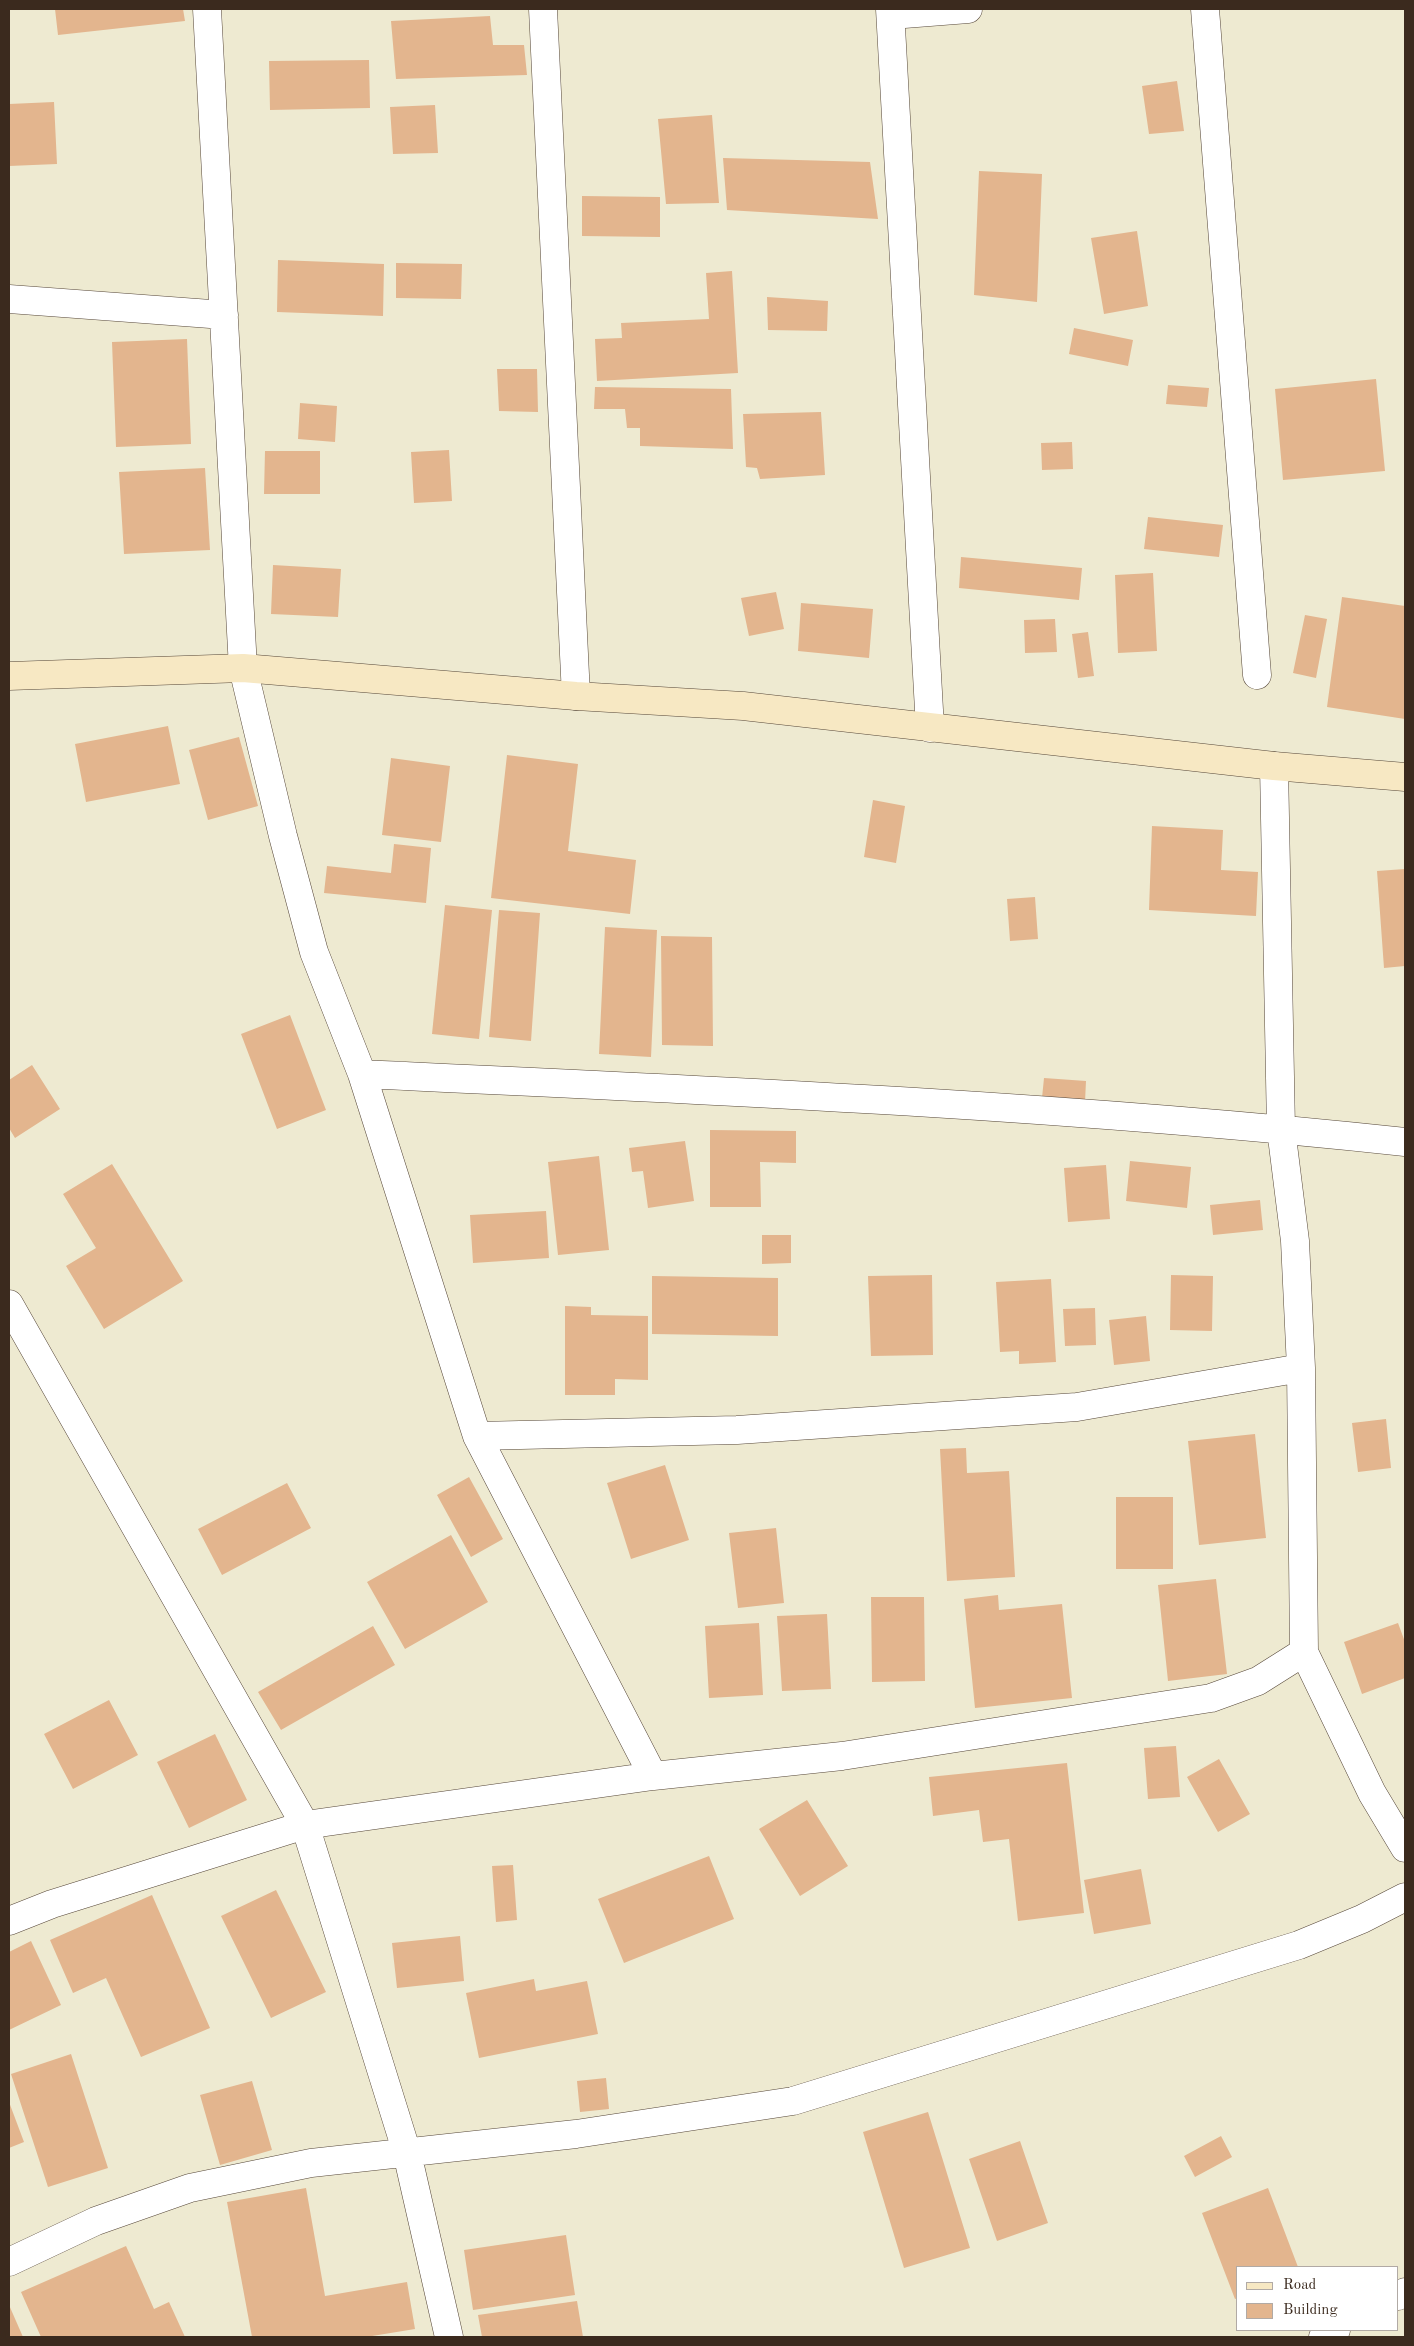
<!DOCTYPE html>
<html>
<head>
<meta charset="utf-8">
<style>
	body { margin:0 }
	#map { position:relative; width:1414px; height:2346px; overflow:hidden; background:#eeead1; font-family:"Old Standard TT",serif }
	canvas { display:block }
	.frame { position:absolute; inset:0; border:10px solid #3b2a1e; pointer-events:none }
	.legend { position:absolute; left:1236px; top:2266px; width:162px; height:65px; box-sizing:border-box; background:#fff; border:1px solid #b1aaa5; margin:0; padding:6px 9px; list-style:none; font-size:15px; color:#3b2a1e }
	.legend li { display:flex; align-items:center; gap:10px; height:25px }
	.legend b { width:25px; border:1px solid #b1aaa5 }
</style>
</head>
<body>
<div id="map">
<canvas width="1414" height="2346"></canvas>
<div class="frame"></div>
<ul class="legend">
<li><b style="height:6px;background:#f7e8c3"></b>Road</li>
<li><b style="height:14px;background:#e3b58e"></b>Building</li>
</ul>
</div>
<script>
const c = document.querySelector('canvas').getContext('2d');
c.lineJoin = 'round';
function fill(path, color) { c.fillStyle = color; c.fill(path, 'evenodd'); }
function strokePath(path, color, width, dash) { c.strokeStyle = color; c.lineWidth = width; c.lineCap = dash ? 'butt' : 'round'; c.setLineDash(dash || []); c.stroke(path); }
const building = new Path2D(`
	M55,9H183L185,21L58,35Z
	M490,16L493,45H524L527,75L396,79L391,21Z
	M369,60L370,108L270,110L269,61Z
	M1177,81L1184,131L1149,134L1142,86Z
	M54,102L57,164L9,166V104Z
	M435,105L438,153L393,154L390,107Z
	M712,115L719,203L666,204L658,119Z
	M723,158L870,162L878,219L727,210Z
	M979,171L1042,174L1037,302L974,295Z
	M582,196L660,197V237L582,236Z
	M1137,231L1148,306L1104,314L1091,238Z
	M278,260L384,264L383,316L277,312Z
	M396,263L462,264L461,299L396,298Z
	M732,271L738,373L597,381L595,339L622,338L621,323L709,319L706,273Z
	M767,297L828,301L827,331L768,330Z
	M1074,328L1133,340L1128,366L1069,354Z
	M187,339L191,444L116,447L112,342Z
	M497,369H537L538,412L499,411Z
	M1376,379L1385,471L1283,480L1275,389Z
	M1168,385L1209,388L1207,407L1166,404Z
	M595,387L731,389L733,449L640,446V428H627L625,409H594Z
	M300,403L337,406L335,442L298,439Z
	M821,412L825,475L760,479L757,468L746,467L743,414Z
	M1072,442L1073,469L1042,470L1041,443Z
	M449,450L452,501L414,503L411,452Z
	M265,451H320V494H264Z
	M205,468L210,550L124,554L119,472Z
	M1148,517L1223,525L1219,557L1144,549Z
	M961,557L1082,568L1079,600L959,588Z
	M273,565L341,569L338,617L271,614Z
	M1153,573L1157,651L1118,653L1115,575Z
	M776,592L784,629L749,636L741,598Z
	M1342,597L1405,606V719L1327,707Z
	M801,603L873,609L869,658L798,651Z
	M1305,615L1327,619L1316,678L1293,673Z
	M1055,619L1057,652L1025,653L1024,620Z
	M1088,632L1094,676L1078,678L1072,634Z
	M168,726L180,784L86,802L75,744Z
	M239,737L258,806L208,820L189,750Z
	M507,755L578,764L568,851L636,860L630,914L491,898Z
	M391,758L450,766L441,842L382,835Z
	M873,800L905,806L896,863L864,857Z
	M1152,826L1223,830L1221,870L1258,872L1256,916L1149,910Z
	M394,844L431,848L426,903L324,893L327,866L391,873Z
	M1405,869V966L1384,968L1377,871Z
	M1035,897L1038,939L1010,941L1007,899Z
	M445,905L492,910L479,1039L432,1034Z
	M499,910L540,913L531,1041L489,1037Z
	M605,927L657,930L651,1057L599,1054Z
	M661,936L712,937L713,1046L662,1045Z
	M290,1015L326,1110L277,1129L241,1034Z
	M32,1065L60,1109L15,1138L9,1128V1080Z
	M1044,1078L1086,1081L1085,1102L1042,1098Z
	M710,1130L796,1131V1163L760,1162L761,1207H710Z
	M685,1141L694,1201L648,1208L643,1171L632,1172L629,1148Z
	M599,1156L609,1250L558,1255L548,1162Z
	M1130,1161L1191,1167L1187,1208L1126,1201Z
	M112,1164L183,1281L104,1329L66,1266L96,1248L63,1194Z
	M1106,1165L1110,1219L1068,1222L1064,1168Z
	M1260,1200L1263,1230L1213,1235L1210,1205Z
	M546,1211L549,1258L473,1263L470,1215Z
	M762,1235H791V1263L762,1264Z
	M932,1275L933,1355L871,1356L868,1276Z
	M1171,1275L1213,1276L1212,1331L1170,1330Z
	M652,1276L778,1278V1336L652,1334Z
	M1051,1279L1056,1362L1019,1364V1351L1000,1352L996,1282Z
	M565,1306L591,1307V1315L648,1316V1380L615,1379V1395H565Z
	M1095,1308L1096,1345L1065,1346L1063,1309Z
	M1146,1316L1150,1361L1114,1365L1109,1320Z
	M1386,1419L1391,1468L1358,1472L1352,1423Z
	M1255,1434L1266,1538L1199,1545L1188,1441Z
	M966,1448L967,1473L1009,1471L1015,1577L947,1581L940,1449Z
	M665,1465L689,1540L631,1559L607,1483Z
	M469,1477L503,1539L471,1557L437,1495Z
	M287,1483L311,1528L222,1575L198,1529Z
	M1116,1497H1173V1569H1116Z
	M776,1528L784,1603L738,1608L729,1533Z
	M451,1535L488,1602L405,1649L367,1582Z
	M1216,1579L1227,1674L1168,1681L1158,1585Z
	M998,1595L999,1610L1062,1604L1072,1698L975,1708L964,1599Z
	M871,1597H924L925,1681L872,1682Z
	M827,1614L831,1689L782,1691L777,1616Z
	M759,1623L763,1695L709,1698L705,1626Z
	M1398,1623L1405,1642V1678L1362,1694L1344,1642Z
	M373,1626L395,1665L281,1730L258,1692Z
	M109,1700L138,1755L73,1789L44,1734Z
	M215,1734L247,1800L189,1828L157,1762Z
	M1176,1746L1180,1797L1148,1799L1144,1748Z
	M1219,1759L1250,1814L1218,1832L1187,1777Z
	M1067,1763L1084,1913L1018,1921L1009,1839L983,1842L979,1810L933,1816L929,1777Z
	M807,1800L848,1866L800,1896L759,1829Z
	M709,1856L734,1919L624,1963L598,1899Z
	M513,1865L517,1920L496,1922L492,1866Z
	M1141,1869L1151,1924L1094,1934L1084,1880Z
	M276,1890L326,1992L271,2018L221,1916Z
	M152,1895L210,2028L141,2057L106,1978L73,1993L50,1940Z
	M460,1936L464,1981L397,1988L392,1943Z
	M31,1941L61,2005L9,2030V1952Z
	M534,1979L536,1991L587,1981L598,2034L479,2058L466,1993Z
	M71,2054L108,2168L48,2187L11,2074Z
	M606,2078L609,2109L580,2112L577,2081Z
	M252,2081L272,2150L220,2165L200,2095Z
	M9,2102L24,2142L9,2148Z
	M928,2112L970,2248L904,2268L863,2132Z
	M1221,2136L1232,2157L1195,2177L1184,2156Z
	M1020,2141L1048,2223L997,2241L969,2159Z
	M306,2188L325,2296L407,2282L415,2329L366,2337H252L227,2202Z
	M1268,2188L1298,2267H1238V2298L1235,2299L1202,2213Z
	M566,2235L575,2295L473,2310L464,2250Z
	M126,2246L154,2309L169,2302L185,2337H41L21,2292Z
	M577,2301L583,2337H482L478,2315Z
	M9,2305L23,2337H9Z`);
const street = new Path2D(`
	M207,9L243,668L283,836L314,952L362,1074L477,1436L653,1776
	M543,9L576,696
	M890,9L930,728
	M1205,9L1257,675
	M891,15L968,9
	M9,299L224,315
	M1274,766L1281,1129L1295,1241L1301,1368L1304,1652L1372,1793L1405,1848
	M362,1074C710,1090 1059,1105 1405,1142
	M9,1304L305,1825L407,2153L449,2337
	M477,1436L737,1430L1077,1407L1301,1368
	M9,1921L52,1904L305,1825L653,1776L842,1756L1211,1698L1258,1681L1304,1652
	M9,2262L96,2221L190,2188L311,2163L576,2134L793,2101L1299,1945L1362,1919L1405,1897
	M1398,2296L1405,2292
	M1323,2337L1336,2330`);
const secondary = new Path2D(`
	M9,676L243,668L576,696L743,706L1274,766L1405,777`);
fill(building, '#e3b58e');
strokePath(street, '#564739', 29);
strokePath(secondary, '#564739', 29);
strokePath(street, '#fff', 28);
strokePath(secondary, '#f7e8c3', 28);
</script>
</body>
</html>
